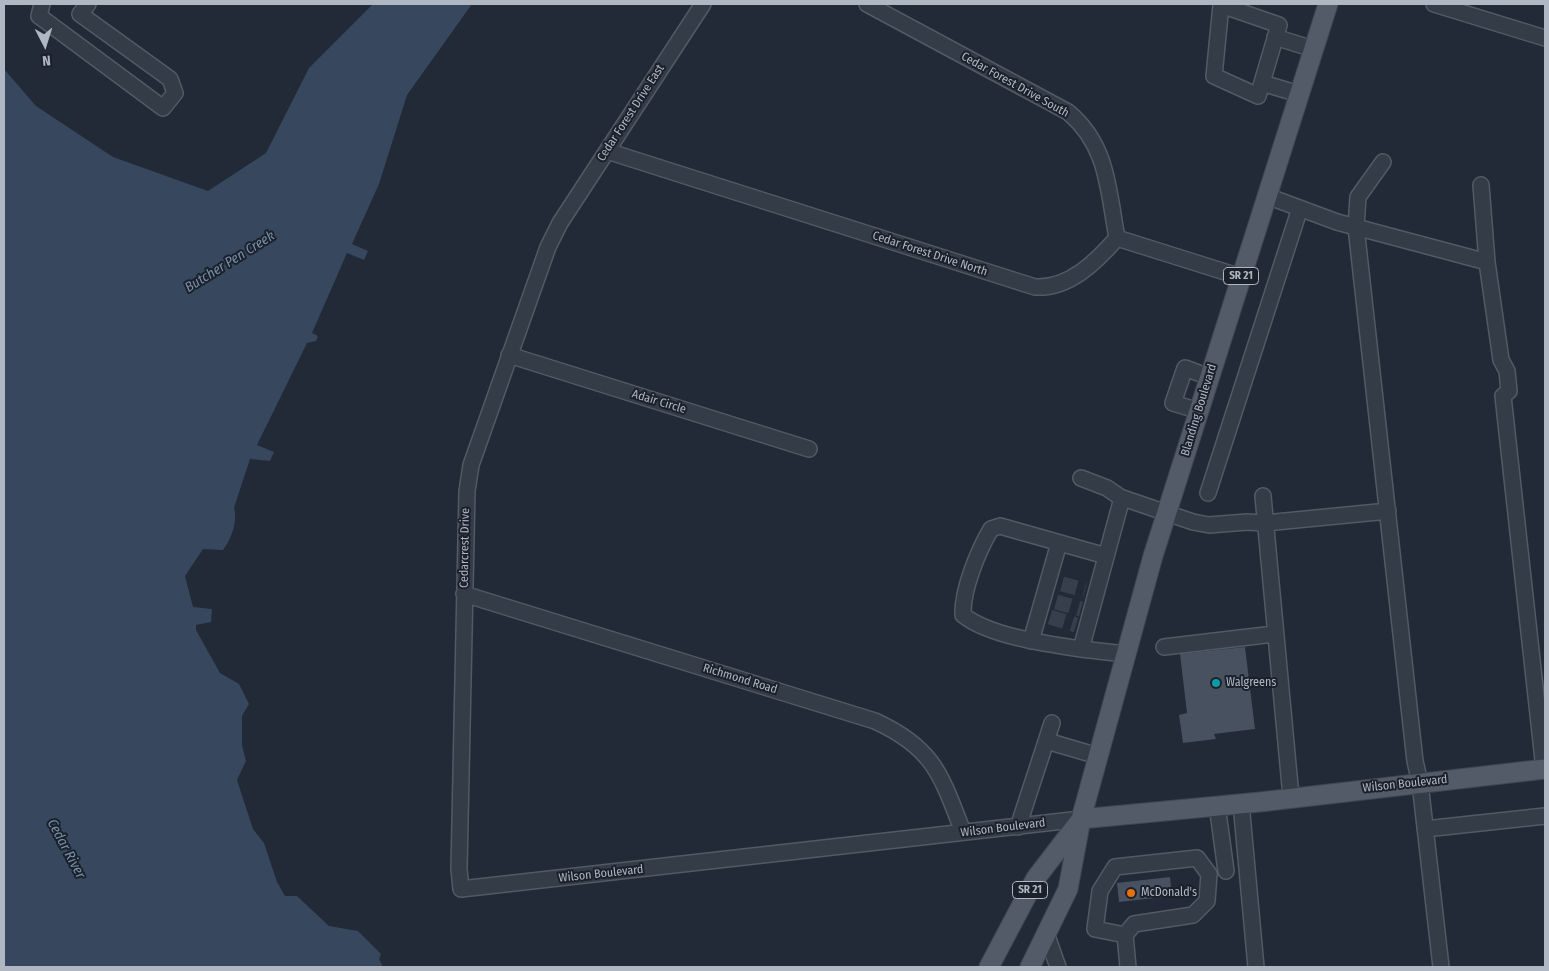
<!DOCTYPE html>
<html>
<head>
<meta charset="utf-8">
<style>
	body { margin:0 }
	#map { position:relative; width:1549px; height:971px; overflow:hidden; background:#212a36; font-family:"Fira Sans Condensed",sans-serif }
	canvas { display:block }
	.frame { position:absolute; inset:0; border:5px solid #afb7c3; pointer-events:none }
	.north { position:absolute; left:20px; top:20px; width:50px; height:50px; -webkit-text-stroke:4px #1a212b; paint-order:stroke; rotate:175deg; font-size:14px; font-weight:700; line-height:20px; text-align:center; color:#afb7c3 }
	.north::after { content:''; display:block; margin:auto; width:18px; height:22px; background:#afb7c3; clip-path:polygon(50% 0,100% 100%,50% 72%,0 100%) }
</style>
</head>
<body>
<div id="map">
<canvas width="1549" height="971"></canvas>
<div class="frame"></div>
<div class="north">N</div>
</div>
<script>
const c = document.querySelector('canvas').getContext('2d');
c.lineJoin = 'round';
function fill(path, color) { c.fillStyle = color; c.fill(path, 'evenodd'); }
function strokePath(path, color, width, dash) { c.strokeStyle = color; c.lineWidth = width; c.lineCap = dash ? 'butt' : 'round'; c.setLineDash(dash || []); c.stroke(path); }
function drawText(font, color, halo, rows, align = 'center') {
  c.font = font + ' "Fira Sans Condensed",sans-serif'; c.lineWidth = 4; c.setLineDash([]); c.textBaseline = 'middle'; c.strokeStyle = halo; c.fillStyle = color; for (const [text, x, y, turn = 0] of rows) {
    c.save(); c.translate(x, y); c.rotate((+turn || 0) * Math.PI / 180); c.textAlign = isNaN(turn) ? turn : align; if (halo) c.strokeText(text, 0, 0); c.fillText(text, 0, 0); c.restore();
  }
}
const water = new Path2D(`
	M373,4H472L407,95L379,184L352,244L368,251L364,260L347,253L312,333L318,336L316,341L307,343L257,445L274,452L270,461L250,459L234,508C238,521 231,540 223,550L203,549L185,576L193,607L212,609L211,622L196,625V630L220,673L239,684L249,704L242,716V745L246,761L237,780L253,829L264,843L277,882L285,896H297L329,926L358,931L381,954L379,959L383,967H4V69L36,106L113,157L208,191L266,153L309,68Z`);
const building = new Path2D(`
	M1245,647L1255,729L1214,734L1216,739L1183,743L1179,715L1187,713L1180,654Z
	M1170,877L1172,896L1119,902L1117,883Z`);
const minorTunnel = new Path2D(`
	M1062,584L1085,590
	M1056,602L1081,609
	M1050,617L1076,625`);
const minor = new Path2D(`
	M42,4L39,16L163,108L175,93L170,79L80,14L88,4
	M703,4L560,223L548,247L471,465L467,491L459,869L461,889L1081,819
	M867,4L1068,112C1108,145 1108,190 1117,238
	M1434,4L1545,38
	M1221,5L1279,25L1258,96L1214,76L1221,5V4
	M1275,37L1313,49
	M1262,83L1299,94
	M607,151L1035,287C1069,289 1096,262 1117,238
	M1383,162L1358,197L1356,227L1415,761L1420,783L1441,967
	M1481,185L1487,262L1501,360L1507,371L1509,391L1503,396L1544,769
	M1267,196L1337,222L1487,262
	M1117,238L1241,277
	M509,355L809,449
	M1199,411L1173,403L1185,368L1209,377
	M1081,478L1107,488L1120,497L1193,522L1209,525L1247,522L1265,523L1388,511
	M1208,493L1300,208
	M1263,496L1291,797
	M1122,498L1081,649L1125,654
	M464,594L875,721C934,748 941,775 963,832
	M1031,641L1059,543
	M1164,647L1274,634
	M1081,649C1047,644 989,636 963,615C962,590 978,551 991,529L1000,526L1106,556
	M1047,741L1098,756
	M1241,803L1256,967
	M1217,805L1226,871
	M1018,827L1052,723
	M1425,829L1545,816
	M1125,935L1095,929L1100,891L1115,867L1197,858L1209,874L1207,901L1193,915L1134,924L1125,935L1128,967
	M1047,936L1058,967`);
const major = new Path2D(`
	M1081,819L1260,802L1545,769
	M989,967L1036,878L1079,822
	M1030,967L1068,889L1081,819L1153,556L1328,4`);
const markers = [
	[1216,683,5,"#0f9aa8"],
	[1131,893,5,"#e8710a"]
];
const shields = [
	[1241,276,35],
	[1030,890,35]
];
const shieldNames = [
	["SR 21",1241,276],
	["SR 21",1030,890]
];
const streetNames = [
	["Cedar Forest Drive South",1015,85,29],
	["Cedar Forest Drive East",631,113,-57],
	["Cedar Forest Drive North",930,254,18],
	["Adair Circle",659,402,17],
	["Blanding Boulevard",1199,410,-73],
	["Cedarcrest Drive",465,548,-89],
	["Richmond Road",740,679,17],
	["Wilson Boulevard",1405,784,-6],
	["Wilson Boulevard",1003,828,-7],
	["Wilson Boulevard",601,874,-6]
];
const poiNames = [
	["Walgreens",1226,683],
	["McDonald's",1141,893]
];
const waterNames = [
	["Butcher Pen Creek",230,262,-32],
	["Cedar River",66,849,62]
];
fill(water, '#37475e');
fill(building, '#475160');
strokePath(minorTunnel, '#363f4b', 15, [15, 8]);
strokePath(minor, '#525a64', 18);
strokePath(major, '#3e4550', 21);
strokePath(minor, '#343c47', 15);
strokePath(major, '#525b67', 19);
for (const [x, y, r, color] of markers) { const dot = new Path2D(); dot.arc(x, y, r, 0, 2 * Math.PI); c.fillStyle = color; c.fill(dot); strokePath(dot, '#1a212b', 2); }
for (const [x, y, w] of shields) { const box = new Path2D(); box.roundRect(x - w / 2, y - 8.5, w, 17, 4); c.fillStyle = '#1a212b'; c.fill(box); strokePath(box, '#afb7c3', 1); }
drawText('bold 11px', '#afb7c3', null, shieldNames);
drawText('12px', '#afb7c3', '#1a212b', streetNames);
drawText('12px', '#afb7c3', '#1a212b', poiNames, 'left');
drawText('italic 14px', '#788eaa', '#1a212b', waterNames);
</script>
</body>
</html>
